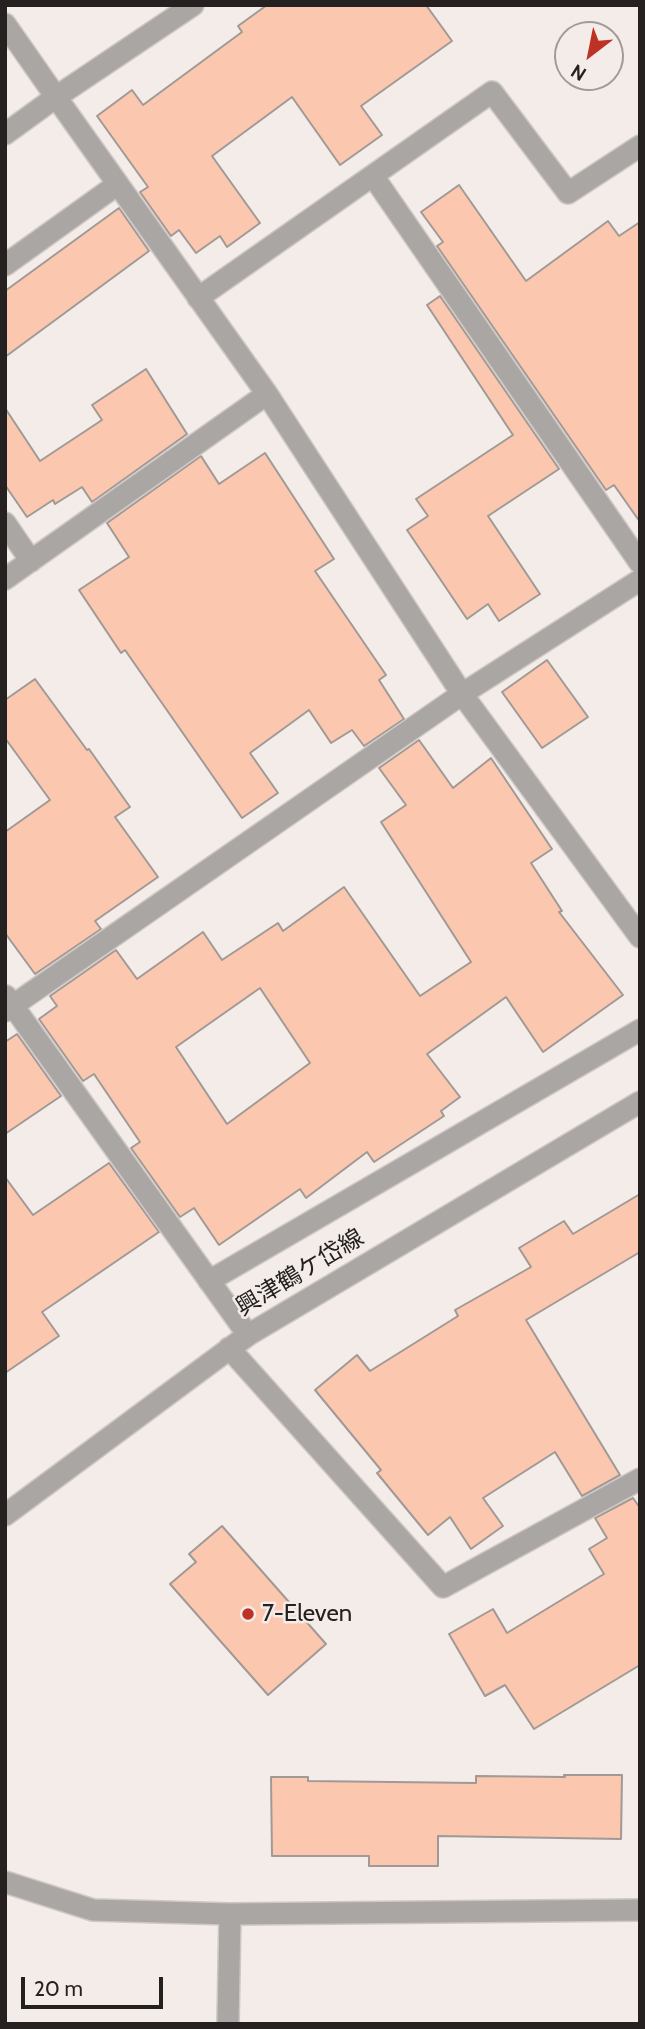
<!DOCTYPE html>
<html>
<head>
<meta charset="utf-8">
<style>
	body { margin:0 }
	#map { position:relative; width:645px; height:2029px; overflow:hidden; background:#f4ece8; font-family:Cabin,sans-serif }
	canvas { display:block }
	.frame { position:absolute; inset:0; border:7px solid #242120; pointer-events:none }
	.north { position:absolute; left:554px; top:21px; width:70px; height:70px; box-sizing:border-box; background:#f4ece8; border:2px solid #a19b98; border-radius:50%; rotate:212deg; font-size:19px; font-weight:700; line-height:28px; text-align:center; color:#242120 }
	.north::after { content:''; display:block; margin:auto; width:24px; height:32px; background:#be3125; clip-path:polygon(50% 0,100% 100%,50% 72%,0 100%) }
	.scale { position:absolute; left:21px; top:1977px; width:142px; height:32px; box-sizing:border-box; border:4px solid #242120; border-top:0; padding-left:9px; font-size:21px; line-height:24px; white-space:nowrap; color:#242120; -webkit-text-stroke:5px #f4ece8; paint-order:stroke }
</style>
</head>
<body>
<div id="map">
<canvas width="645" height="2029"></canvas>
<div class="frame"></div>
<div class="north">N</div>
<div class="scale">20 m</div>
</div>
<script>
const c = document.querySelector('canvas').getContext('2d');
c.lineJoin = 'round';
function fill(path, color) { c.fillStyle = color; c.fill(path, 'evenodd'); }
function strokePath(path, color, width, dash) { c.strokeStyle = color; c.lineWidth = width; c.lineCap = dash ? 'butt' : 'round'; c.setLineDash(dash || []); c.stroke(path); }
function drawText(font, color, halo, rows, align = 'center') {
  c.font = font + ' Cabin,"Noto Sans JP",sans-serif'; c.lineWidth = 5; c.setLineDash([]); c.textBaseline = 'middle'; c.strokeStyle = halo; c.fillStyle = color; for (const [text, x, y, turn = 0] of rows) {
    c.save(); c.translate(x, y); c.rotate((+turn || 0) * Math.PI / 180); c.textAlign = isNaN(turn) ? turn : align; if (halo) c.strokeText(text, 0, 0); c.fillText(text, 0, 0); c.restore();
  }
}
const building = new Path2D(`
	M267,5H426L452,41L361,106L382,135L340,165L292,97L212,156L260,223L227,247L220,236L196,253L179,230L171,236L140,192L148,187L97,116L132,90L143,105L242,32L238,26Z
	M459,185L526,281L608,221L619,236L640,222V522L614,485L606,490L437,246L443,242L421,212Z
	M119,208L149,251L5,357V291Z
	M440,296L559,469L488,516L540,594L499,621L488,604L467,619L407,530L428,516L416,499L513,435L427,305Z
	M146,369L187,434L92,502L82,487L55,504L53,500L27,517L5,485V408L40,461L102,420L92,405Z
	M265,453L334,559L315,571L386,675L379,680L404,719L364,746L352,730L331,743L309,710L250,753L278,793L242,818L125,650L121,653L79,590L129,557L107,523L201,456L219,484Z
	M547,660L588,717L542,748L502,692Z
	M35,679L87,750L89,749L130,807L115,817L158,877L95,921L101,929L35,974L5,933V832L50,800L5,738V700Z
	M419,740L453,788L491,758L552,849L531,863L562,911L559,912L623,995L543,1052L506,997L427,1054L460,1097L441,1111L444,1116L374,1162L367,1152L306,1198L300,1189L219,1245L194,1208L180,1217L131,1148L140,1142L94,1074L83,1081L39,1019L57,1006L50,996L116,950L137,979L203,932L222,960L278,923L283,931L344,887L420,996L471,962L381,822L406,805L379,768ZM260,988L310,1063L227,1124L176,1047Z
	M17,1034L61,1096L5,1134V1042Z
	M109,1163L159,1232L42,1312L59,1336L5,1373V1177L33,1215Z
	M640,1194V1252L526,1320L620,1475L582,1496L555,1452L483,1498L503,1526L471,1549L450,1517L428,1535L377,1473L381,1470L315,1390L357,1355L370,1371L458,1316L455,1310L531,1267L519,1248L564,1221L573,1234Z
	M633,1498L640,1508V1665L534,1729L505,1685L485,1696L449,1634L493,1609L507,1633L604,1574L589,1549L607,1538L595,1518Z
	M222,1526L326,1644L268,1695L170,1584L196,1562L189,1554Z
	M564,1775H622L621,1839L438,1836V1866H369V1856H272L271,1777H308V1781L476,1783V1776L565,1777Z`);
const minor = new Path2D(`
	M193,5L56,97L267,394L462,694L640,937
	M5,24L56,97L5,134
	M373,176L640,563
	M5,265L118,184
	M198,298L492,92L568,193L640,146
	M5,523L31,561
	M5,579L267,394
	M6,996L248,1335
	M5,1011L462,694L640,580
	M209,1281L640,1030
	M229,1348L443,1587L640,1479
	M5,1515L248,1335L640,1102
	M5,1882L93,1910L230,1914L640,1910
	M228,2024L230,1914`);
const markers = [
	[248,1614,7,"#be3125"]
];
const streetNames = [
	["興津鶴ケ岱線",300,1273,-31]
];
const poiNames = [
	["7-Eleven",262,1614]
];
fill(building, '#fcc7af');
strokePath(building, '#a09995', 2);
strokePath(minor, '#cfc7c4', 24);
strokePath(minor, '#a9a6a4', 21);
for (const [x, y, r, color] of markers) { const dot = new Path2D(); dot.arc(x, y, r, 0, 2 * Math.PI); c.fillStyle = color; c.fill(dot); strokePath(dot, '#f4ece8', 2.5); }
drawText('24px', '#242120', '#f4ece8', streetNames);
drawText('24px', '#242120', '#f4ece8', poiNames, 'left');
</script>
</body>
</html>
